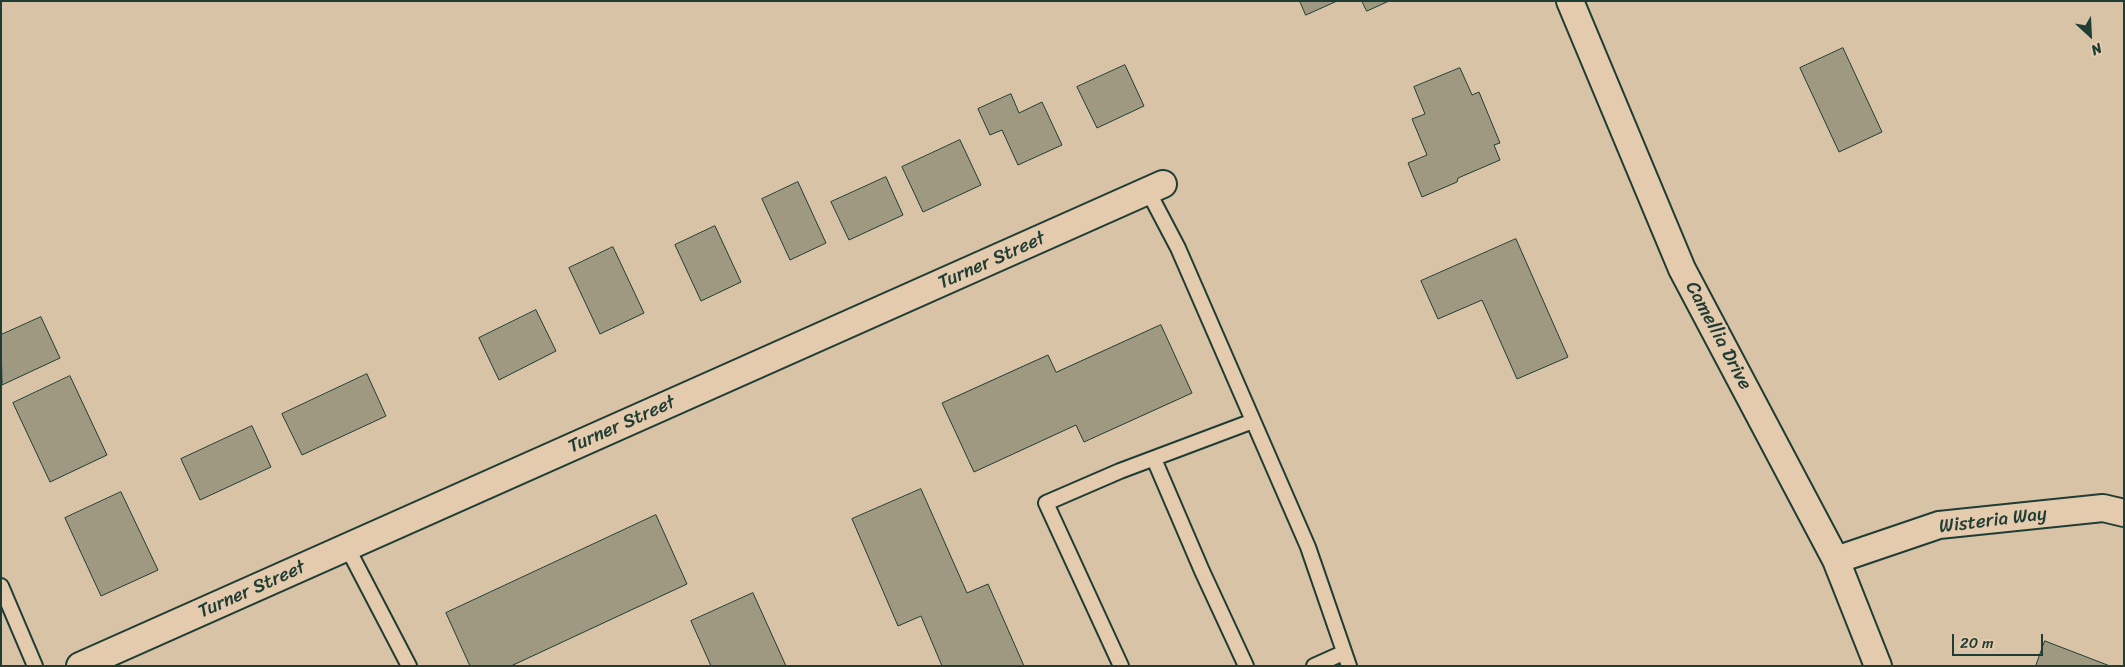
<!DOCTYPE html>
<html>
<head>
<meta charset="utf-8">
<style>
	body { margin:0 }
	#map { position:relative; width:2125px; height:667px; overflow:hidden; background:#d9c3a6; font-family:Sriracha,sans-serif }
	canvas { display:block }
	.frame { position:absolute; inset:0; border:2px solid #1f3d34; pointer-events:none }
	.north { position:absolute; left:2065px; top:10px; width:50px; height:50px; -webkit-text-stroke:4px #e5cbad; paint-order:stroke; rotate:155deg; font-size:14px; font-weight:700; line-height:20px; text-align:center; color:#1f3d34 }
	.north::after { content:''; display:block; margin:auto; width:18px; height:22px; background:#1f3d34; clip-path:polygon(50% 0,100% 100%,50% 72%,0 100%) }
	.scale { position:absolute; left:1952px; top:634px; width:91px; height:22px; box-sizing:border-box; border:2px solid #1f3d34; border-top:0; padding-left:6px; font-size:15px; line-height:18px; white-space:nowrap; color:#1f3d34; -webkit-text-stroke:4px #e5cbad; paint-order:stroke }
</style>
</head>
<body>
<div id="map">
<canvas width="2125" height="667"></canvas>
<div class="frame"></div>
<div class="north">N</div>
<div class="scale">20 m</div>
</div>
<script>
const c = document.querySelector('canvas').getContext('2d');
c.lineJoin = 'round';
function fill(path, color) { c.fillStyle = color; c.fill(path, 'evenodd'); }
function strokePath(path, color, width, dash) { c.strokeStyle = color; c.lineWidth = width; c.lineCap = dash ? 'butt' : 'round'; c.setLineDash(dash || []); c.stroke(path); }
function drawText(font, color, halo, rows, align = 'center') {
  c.font = font + ' Sriracha,sans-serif'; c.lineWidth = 4.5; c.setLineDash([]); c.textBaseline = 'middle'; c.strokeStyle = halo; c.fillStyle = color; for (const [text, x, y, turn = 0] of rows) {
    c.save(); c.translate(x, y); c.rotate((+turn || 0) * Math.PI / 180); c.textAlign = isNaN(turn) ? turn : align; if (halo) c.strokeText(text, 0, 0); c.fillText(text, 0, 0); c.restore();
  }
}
const building = new Path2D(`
	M1300,1H1337L1306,15Z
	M1362,1H1389L1367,11Z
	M1843,48L1882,132L1839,152L1800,68Z
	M1125,65L1144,106L1097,128L1077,87Z
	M1460,68L1472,95L1479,92L1500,143L1494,145L1500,160L1458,178L1457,182L1422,197L1408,163L1427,155L1412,119L1425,114L1414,87Z
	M1011,94L1019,113L1042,102L1062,145L1018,165L1002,130L990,135L978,109Z
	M960,140L981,185L923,212L902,167Z
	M886,177L903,215L849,240L831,202Z
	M798,182L826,243L790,260L762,199Z
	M715,226L741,282L701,301L675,245Z
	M1516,239L1568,357L1517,379L1482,300L1438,319L1421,281Z
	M613,247L644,313L600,334L569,268Z
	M536,310L556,351L499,380L479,338Z
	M41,317L60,358L2,385L1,335Z
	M1161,325L1192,393L1084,442L1076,425L974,472L942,403L1048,355L1056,372Z
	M367,374L386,416L302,455L282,414Z
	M70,376L107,455L50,482L13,403Z
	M252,426L271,467L200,500L181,459Z
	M921,489L967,593L988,584L1024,666H942L921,616L898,626L852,519Z
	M121,492L158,570L101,596L65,518Z
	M656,515L687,584L511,666H470L446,613Z
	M753,593L786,666H711L691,621Z
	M2045,641L2110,666H2036Z`);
const lane = new Path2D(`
	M1148,191L1178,248L1308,547L1349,666
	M1154,459L1202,571L1246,666
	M347,547L409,666
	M1,586L35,666
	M1121,666L1046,503L1120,471L1253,421
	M1314,666L1343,653`);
const street = new Path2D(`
	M1570,1L1682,269L1836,560L1878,666
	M1836,560L1939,525L2103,508L2124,513
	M80,666L1163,184`);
const streetNames = [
	["Turner Street",992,261,-24],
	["Camellia Drive",1718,336,62],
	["Turner Street",622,425,-24],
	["Wisteria Way",1993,521,-7],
	["Turner Street",252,590,-24]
];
fill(building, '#9f9982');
strokePath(building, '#1f3d34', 1);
strokePath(lane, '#1f3d34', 18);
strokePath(street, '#1f3d34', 30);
strokePath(lane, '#e5cbad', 14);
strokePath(street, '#e5cbad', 26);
drawText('19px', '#1f3d34', '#e5cbad', streetNames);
</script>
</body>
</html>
